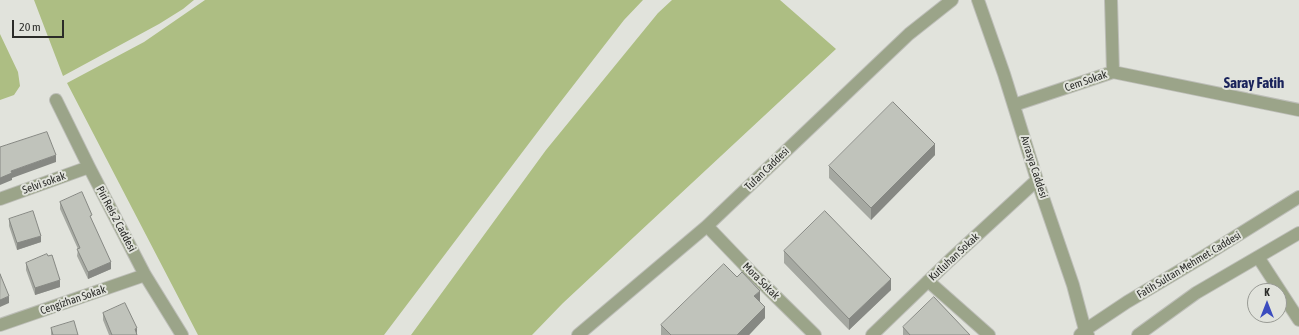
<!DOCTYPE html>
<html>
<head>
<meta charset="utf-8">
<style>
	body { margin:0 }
	#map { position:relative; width:1299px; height:335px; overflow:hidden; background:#e1e3dc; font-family:"Asap Condensed",sans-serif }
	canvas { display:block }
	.north { position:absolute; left:1247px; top:283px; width:40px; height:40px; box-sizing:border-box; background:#e1e3dc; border:1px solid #989a94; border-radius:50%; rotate:0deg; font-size:11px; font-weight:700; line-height:16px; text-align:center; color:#2b2c29 }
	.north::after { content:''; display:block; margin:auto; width:14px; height:18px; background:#3b4cbf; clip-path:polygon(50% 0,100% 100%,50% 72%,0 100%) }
	.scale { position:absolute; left:12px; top:20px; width:52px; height:18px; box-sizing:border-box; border:2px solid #2b2c29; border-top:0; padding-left:5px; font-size:12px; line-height:14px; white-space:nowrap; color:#2b2c29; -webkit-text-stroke:3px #e1e3dc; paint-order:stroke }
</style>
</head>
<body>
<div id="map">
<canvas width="1299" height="335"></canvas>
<div class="north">K</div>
<div class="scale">20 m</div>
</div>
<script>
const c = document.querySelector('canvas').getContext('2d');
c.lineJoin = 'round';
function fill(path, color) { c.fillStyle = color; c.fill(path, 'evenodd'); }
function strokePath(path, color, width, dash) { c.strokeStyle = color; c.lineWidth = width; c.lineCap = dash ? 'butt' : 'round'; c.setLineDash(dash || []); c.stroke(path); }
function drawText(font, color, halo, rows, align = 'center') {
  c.font = font + ' "Asap Condensed",sans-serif'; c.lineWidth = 4; c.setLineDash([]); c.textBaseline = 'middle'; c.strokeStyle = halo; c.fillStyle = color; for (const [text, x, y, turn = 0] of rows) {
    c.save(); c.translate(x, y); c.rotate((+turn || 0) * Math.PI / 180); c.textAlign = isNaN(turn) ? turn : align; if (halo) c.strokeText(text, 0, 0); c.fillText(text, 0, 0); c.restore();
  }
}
const green = new Path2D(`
	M34,0H194L183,9L159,24L63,76Z
	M205,0H643L624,20L555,109L384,335H198L67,83L144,42Z
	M672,0H780L836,49L563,303L532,335H411L546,150L658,13Z
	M0,34L18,72L20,86L14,95L0,100Z`);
const minor = new Path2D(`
	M978,0L1004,74L1037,180L1073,285L1085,330L1088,335
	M1113,72L1299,110
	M56,100L89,167L145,275L182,335
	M1014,105L1113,72L1111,0
	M0,199L89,167
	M707,226L754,275L815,335
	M1258,257L1299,320
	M928,281L989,335
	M0,325L145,275
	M578,335L707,226L909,34L952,0
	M872,335L950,260L1037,180
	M1080,335L1085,330L1127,302L1206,255L1299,197
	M1138,335L1196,293L1299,233`);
const wall = new Path2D(`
	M935,155L871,220L829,178V166Z
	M60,202L92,221L111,269L88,279L77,256L78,249L60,209Z
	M9,219L41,242L17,250L9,226Z
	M784,251L891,290L849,330L784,263Z
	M26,263L60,287L35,295L26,270Z
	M760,301L765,318L749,335H661V325Z
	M103,313L137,335H109L103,320Z
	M903,327L970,335H903Z
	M51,328L78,335H51Z`);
const shadedWall = new Path2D(`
	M935,144V155L871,220V208Z
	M56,155V162L12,178V180L0,185V178L11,171Z
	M41,236V242L17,250V243Z
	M111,262V269L88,279V272Z
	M891,279V290L849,330V319Z
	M60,280V287L35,295V288Z
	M760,291V302L754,296Z
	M9,296V303L0,307V300Z
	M765,307V318L749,335H737Z
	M137,328V335L135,329Z`);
const building = new Path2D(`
	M893,102L935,144L871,208L829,166Z
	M47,132L56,155L11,171L12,173L0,178V147L6,145Z
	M82,192L92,215L90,216L111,262L88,272L77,249L80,248L60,202Z
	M33,211L41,236L17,243L9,219Z
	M825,211L891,279L849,319L784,251Z
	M47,254L48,256L52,255L60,280L35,288L26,263Z
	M724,264L737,277L742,272L760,291L754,296L765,307L737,335H671L661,325Z
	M0,274L9,296L0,300Z
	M934,297L970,335H910L903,327Z
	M125,303L137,328L135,329L137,335H112L103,313Z
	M74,321L78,335H53L51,328Z`);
const streetNames = [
	["Cem Sokak",1086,81,-19],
	["Avrasya Caddesi",1034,167,72],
	["Tufan Caddesi",767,169,-44],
	["Selvi sokak",44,183,-20],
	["Piri Reis 2 Caddesi",116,219,62],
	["Kutluhan Sokak",954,257,-43],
	["Fatih Sultan Mehmet. Caddesi",1189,265,-31],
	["Mora Sokak",761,281,45],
	["Cengizhan Sokak",73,300,-19]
];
const districtNames = [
	["Saray Fatih",1254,83]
];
fill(green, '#adbe83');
strokePath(minor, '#bdbeb8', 14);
strokePath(minor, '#9ba489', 12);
fill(wall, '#a5a8a1');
fill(shadedWall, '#868883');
fill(building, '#c0c3bb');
strokePath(building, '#868883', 1);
drawText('11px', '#2b2c29', '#e1e3dc', streetNames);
drawText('bold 15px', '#1a235b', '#e1e3dc', districtNames);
</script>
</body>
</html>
